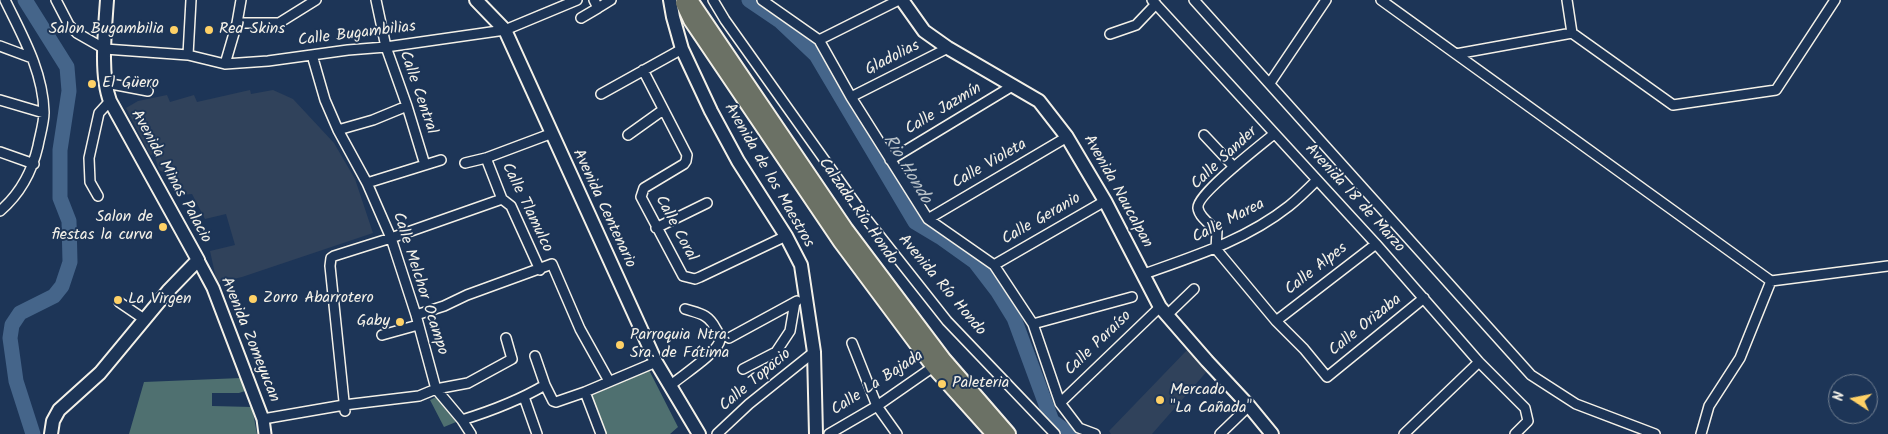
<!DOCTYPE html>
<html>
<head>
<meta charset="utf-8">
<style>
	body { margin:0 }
	#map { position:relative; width:1888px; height:434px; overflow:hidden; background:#1d3557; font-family:Kalam,sans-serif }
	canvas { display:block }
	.north { position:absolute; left:1828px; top:374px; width:50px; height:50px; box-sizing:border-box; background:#1d3557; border:1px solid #738091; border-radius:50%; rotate:281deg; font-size:14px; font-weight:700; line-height:20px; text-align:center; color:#f4f1e8 }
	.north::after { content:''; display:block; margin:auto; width:18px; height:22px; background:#ffd166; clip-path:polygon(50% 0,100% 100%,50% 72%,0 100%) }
</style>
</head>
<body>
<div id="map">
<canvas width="1888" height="434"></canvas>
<div class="north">N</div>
</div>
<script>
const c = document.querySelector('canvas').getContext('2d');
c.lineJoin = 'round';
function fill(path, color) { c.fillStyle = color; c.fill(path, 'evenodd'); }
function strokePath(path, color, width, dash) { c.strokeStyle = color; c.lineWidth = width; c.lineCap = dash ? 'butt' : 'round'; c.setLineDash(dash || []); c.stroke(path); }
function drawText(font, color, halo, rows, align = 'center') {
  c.font = font + ' Kalam,sans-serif'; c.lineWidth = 4; c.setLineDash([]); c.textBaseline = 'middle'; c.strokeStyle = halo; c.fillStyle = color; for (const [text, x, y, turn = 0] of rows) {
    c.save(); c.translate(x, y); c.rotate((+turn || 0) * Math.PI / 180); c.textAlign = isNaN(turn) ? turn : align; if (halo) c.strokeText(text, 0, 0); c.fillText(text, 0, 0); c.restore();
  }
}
const built = new Path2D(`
	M250,90L251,94L273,90L293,99L334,143L355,179L373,233L242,277L217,283L210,251L235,245L226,214L205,219L192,194L181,195L178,180L170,182L168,175L159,170L154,154L150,155L126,108L138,101L167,95L170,102L194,95L197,102Z
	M1189,348L1209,369L1152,434H1111L1109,431Z`);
const green = new Path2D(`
	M649,370L678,427L670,434H606L591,396Z
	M241,378L245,391L239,393H212V406L252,407L257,434H129L144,382Z
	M438,396L456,422L444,427L430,400Z`);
const river = new Path2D(`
	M25,0L67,67L69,91L60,150V198L69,221L70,262L62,286L54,296L20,313L12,325L10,338L16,381L33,434
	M749,0L780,21L816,55L915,222L940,237L975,262L998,292L1014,318L1052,421L1070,434`);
const minor = new Path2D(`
	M56,0L69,25L77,33L105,49L188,55L225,64L268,61L348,50L386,47L505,30L577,0
	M376,0L386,47L407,106L425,165
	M594,0L598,8L611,0
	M713,0L725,20L868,221L947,321L1055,434
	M762,0L819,40L851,97L928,219L994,265L1033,324L1060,403L1079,428L1095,434
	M1152,0L1376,244L1479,362L1525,408L1528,421L1515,434
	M1194,0L1531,375L1576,404L1655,434
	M1381,0L1771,281L1888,266
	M1567,0L1572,33
	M581,18L598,8
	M237,23H279L316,0
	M1110,34L1136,25L1156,4
	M819,40L899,0
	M0,46L32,58
	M1456,54L1572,33L1673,105L1776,90L1835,0
	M188,55L191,0
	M312,55L325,100L338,130L367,183L391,238L416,315L436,389L462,420L471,434
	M225,64L237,23L241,0
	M643,70L687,155L686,161L684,164L644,188L641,197L683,276L695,279L700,277L786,236
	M106,83L148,91
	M1270,83L1326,0
	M601,94L682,49
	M851,97L948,48
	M0,100L44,113
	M338,130L373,120L407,106
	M1274,134C1262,144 1196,195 1198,208C1199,217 1211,225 1217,231L1216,249L1276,321L1304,349L1327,377L1424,298
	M628,135L663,110
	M1204,135L1234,167
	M0,152L34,164
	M486,158L502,199L511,206L540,270
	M890,160L1014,85
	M465,163L486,158L550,134
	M367,183L441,160
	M98,196L90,182L89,158L99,113L110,101
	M0,211C21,193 32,172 38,146C40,135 44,123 44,112C43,71 22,35 5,0
	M928,219L1067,137
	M656,228L707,203
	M994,265L1105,201
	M1144,274C1195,256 1246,240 1289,206C1299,198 1308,189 1317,180
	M119,302L144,319
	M416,315L444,306L467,295L552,264L580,329L609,381
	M1167,315L1194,289
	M1276,321L1376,244
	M1033,324L1132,297
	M382,335L418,325
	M729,338L797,301
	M852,343L877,406L897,434
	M535,356L545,385L553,401L556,402L585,392L656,362
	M743,369L776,352L790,331L795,302
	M671,385C681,376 718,353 720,340C721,336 718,333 716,329C708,314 701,314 685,309
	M585,392L601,434
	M524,397L537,434
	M1060,403L1160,307
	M345,411L330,266L331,258L334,256L391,238L502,199
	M263,419L344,405L419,396L436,389L468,383L512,359L506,338
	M462,420C491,411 518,401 545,385
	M717,434L749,404L814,352
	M829,434L877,406L936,365
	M1220,434L1249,406
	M1404,434L1479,362
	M1701,434L1709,406L1740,358L1771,281`);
const tertiary = new Path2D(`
	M198,260L213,288L263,419L265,434`);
const secondary = new Path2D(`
	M476,0L505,30L656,362L699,434
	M670,0L673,17L682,49L711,111L738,161L786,236L801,265L814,352L816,434
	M902,0L924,31L948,48L1039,101L1067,137L1105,201L1160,307L1207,361L1249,406L1272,434
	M51,434L53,421L59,410L100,373L168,291L198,260L110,101C100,75 105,29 107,0`);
const primary = new Path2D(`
	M690,0L846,230L943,359L1008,434
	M683,3L691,20L841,242L934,367L994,434`);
const markers = [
	[174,30,5,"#ffd166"],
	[209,30,5,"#ffd166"],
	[92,84,5,"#ffd166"],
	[163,227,5,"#ffd166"],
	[253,299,5,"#ffd166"],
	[118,300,5,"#ffd166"],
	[400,322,5,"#ffd166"],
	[620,345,5,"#ffd166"],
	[942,384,5,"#ffd166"],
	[1160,400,5,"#ffd166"]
];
const poiNames = [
	["Salon Bugambilia",164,30,"right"],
	["Red Skins",219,30],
	["El Güero",102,84],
	["Salon de",153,218,"right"],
	["fiestas la curva",153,236,"right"],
	["Zorro Abarrotero",263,299],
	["La Virgen",128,300],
	["Gaby",390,322,"right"],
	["Parroquia Ntra.",630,336],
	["Sra. de Fátima",630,354],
	["Paleteria",952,384],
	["Mercado",1170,391],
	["\"La Cañada\"",1170,409]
];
const streetNames = [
	["Calle Bugambilias",357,35,-7],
	["Gladolias",893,59,-27],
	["Calle Central",417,93,71],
	["Calle Jazmín",944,110,-31],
	["Calle Sander",1225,159,-43],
	["Calle Violeta",990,165,-30],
	["Avenida de los Maestros",768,176,60],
	["Avenida Minas Palacio",170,177,61],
	["Avenida Naucalpan",1117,192,61],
	["Avenida 18 de Marzo",1354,199,48],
	["Calle Tlamulco",526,208,64],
	["Avenida Centenario",603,209,65],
	["Calzada Río Hondo",857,212,55],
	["Calle Geranio",1042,220,-30],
	["Calle Marea",1229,222,-27],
	["Calle Coral",675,229,62],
	["Calle Alpes",1317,270,-38],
	["Calle Melchor Ocampo",419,284,72],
	["Avenida Río Hondo",941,286,50],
	["Calle Orizaba",1366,326,-39],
	["Avenida Zomeyucan",249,340,68],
	["Calle Paraíso",1099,344,-44],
	["Calle Topacio",756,381,-40],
	["Calle La Bajada",878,384,-33]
];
const waterNames = [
	["Rio Hondo",906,170,59]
];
fill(built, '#30425b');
fill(green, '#4f7070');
strokePath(river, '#45658a', 15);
strokePath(minor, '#f4f1e8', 12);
strokePath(tertiary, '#f4f1e8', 15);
strokePath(secondary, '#f4f1e8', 16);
strokePath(primary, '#f4f1e8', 18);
strokePath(minor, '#1d3557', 9);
strokePath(tertiary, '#1d3557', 11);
strokePath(secondary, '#1d3557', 12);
strokePath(primary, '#6b7165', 14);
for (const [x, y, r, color] of markers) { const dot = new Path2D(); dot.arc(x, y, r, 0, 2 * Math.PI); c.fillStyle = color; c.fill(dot); strokePath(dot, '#1d3557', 2); }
drawText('16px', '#f4f1e8', '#1d3557', poiNames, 'left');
drawText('16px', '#f4f1e8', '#1d3557', streetNames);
drawText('italic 18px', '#b7c0c7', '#1d3557', waterNames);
</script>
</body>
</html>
